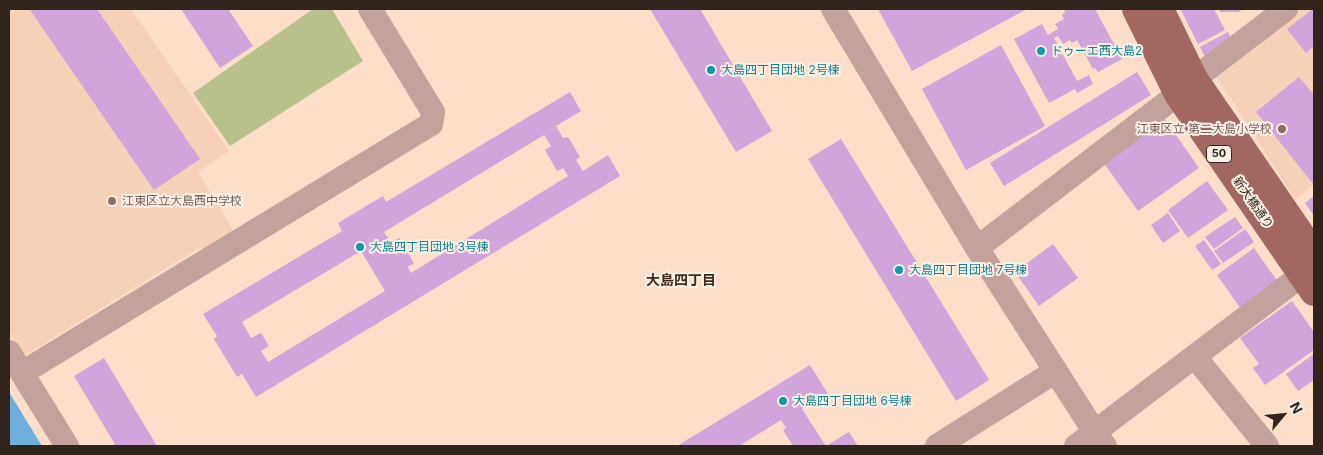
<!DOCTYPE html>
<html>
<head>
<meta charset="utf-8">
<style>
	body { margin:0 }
	#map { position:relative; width:1323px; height:455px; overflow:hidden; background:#fddec8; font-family:Inter,sans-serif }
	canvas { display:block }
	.frame { position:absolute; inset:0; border:10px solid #30241c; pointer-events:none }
	.north { position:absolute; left:1258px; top:390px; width:50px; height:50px; -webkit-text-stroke:4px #fcf0e7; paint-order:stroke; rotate:62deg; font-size:14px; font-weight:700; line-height:20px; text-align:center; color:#30241c }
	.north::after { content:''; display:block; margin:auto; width:18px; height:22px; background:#30241c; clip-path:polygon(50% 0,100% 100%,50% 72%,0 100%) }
</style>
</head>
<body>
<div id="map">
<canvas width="1323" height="455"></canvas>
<div class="frame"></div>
<div class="north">N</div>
</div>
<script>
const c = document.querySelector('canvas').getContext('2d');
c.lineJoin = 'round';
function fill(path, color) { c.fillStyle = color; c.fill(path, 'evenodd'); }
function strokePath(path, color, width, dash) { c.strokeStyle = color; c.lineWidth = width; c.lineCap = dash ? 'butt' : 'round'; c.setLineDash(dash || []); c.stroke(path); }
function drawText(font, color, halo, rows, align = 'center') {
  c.font = font + ' Inter,"Noto Sans JP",sans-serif'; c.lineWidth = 4; c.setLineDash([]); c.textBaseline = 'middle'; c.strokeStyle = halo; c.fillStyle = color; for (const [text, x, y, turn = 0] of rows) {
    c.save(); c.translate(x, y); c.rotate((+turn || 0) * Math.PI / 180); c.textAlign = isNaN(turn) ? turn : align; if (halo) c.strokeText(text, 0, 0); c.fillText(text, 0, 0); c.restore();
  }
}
const built = new Path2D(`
	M9,9H131L229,151L198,172L233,230L232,233L205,249H197L24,356L9,332Z
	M1300,9H1314V184L1295,199L1214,73Z`);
const green = new Path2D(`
	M313,9H332L363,61L230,146L193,93Z`);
const water = new Path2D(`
	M9,392L42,446H9Z`);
const building = new Path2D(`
	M31,9H97L200,159L154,190L30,10Z
	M181,9H228L253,46L220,68Z
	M650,9H700L772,131L736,152Z
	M878,9H1027L912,71Z
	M1068,9H1095L1122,59L1098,72L1095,68L1093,69L1077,40L1072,43L1070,40L1063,44L1058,36L1054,38L1077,81L1089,75L1093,84L1077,93L1075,89L1049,103L1014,39L1042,24L1048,35L1058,29L1055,24L1064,19L1062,15L1065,13L1064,11Z
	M1184,9H1214L1225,30L1198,44L1181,10Z
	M1219,9H1243L1239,12H1220Z
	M1313,9H1314V46L1306,53L1287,29Z
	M1228,32L1233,43L1205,57L1200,47Z
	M1001,45L1045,126L966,170L922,89Z
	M1137,72L1151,95L1004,186L990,163Z
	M1299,77L1314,95V185L1256,112Z
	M570,92L581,111L556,126L563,138L568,137L580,157L576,160L583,171L608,155L620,176L256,397L242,374L237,377L214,339L217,336L203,314L342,231L338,223L383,196L386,202ZM544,135L551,146L545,150L557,171L563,168L568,176L411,273L408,267L414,263L399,238L391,243L384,232ZM361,251L385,291L268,362L261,351L269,346L261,333L251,338L242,322Z
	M1164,118L1199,168L1138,211L1103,162Z
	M841,139L989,380L956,401L808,159Z
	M1207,181L1228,210L1188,238L1168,210Z
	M1314,196V216L1305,203Z
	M1168,213L1180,231L1163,243L1151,225Z
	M1235,217L1243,228L1214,249L1205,237Z
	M1245,229L1254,242L1223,263L1214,251Z
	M1204,240L1221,264L1212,270L1195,246Z
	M1053,244L1078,278L1039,306L1015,272Z
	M1254,248L1278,282L1241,309L1217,275Z
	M1292,301L1314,332V350L1265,385L1253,368L1259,364L1240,338Z
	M1314,354V380L1298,391L1286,374Z
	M104,358L157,446H116L74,376Z
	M810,365L828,394L802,409L826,446H793L783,430L786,428L781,420L739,446H677Z
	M849,432L858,446H826Z`);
const minor = new Path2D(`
	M833,9L977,248L1094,431L1105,446
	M1194,79L1286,9
	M977,248L1178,94
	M9,352L67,446
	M1195,357L1267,446
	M22,373L431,124L433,112L370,9
	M937,446L1056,371
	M1076,446L1314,266`);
const major = new Path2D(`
	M1136,9L1178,94L1314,292
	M1160,9L1194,79L1314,254`);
const markers = [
	[1041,51,5,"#0f9aa8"],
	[711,70,5,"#0f9aa8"],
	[1282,129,5,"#8d6e63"],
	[112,201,5,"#8d6e63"],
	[360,247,5,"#0f9aa8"],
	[899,270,5,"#0f9aa8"],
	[783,401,5,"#0f9aa8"]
];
const shields = [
	[1219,154,25]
];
const shieldNames = [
	["50",1219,154]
];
const cultureNames = [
	["ドゥーエ西大島2",1051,51],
	["大島四丁目団地 2号棟",721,70],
	["大島四丁目団地 3号棟",370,247],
	["大島四丁目団地 7号棟",909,270],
	["大島四丁目団地 6号棟",793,401]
];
const educationNames = [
	["江東区立 第二大島小学校",1272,129],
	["江東区立大島西中学校",122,201,"left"]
];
const streetNames = [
	["新大橋通り",1253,203,55]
];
const neighbourhoodNames = [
	["大島四丁目",681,281]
];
fill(built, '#f6d0b7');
fill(green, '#b9c18b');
fill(water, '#70afdb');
fill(building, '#d1a4db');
strokePath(minor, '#c3a19d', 24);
strokePath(major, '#a26761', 28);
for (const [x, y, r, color] of markers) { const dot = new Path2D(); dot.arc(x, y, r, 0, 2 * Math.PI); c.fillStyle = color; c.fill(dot); strokePath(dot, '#fcf0e7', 2); }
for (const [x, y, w] of shields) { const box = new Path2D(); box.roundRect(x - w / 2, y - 8.5, w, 17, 4); c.fillStyle = '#fcf0e7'; c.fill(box); strokePath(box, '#30241c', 1); }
drawText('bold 11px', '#30241c', null, shieldNames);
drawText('12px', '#0d838f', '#fcf0e7', cultureNames, 'left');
drawText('12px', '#785e54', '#fcf0e7', educationNames, 'right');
drawText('12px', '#30241c', '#fcf0e7', streetNames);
drawText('bold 14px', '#422a19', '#fcf0e7', neighbourhoodNames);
</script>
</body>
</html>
